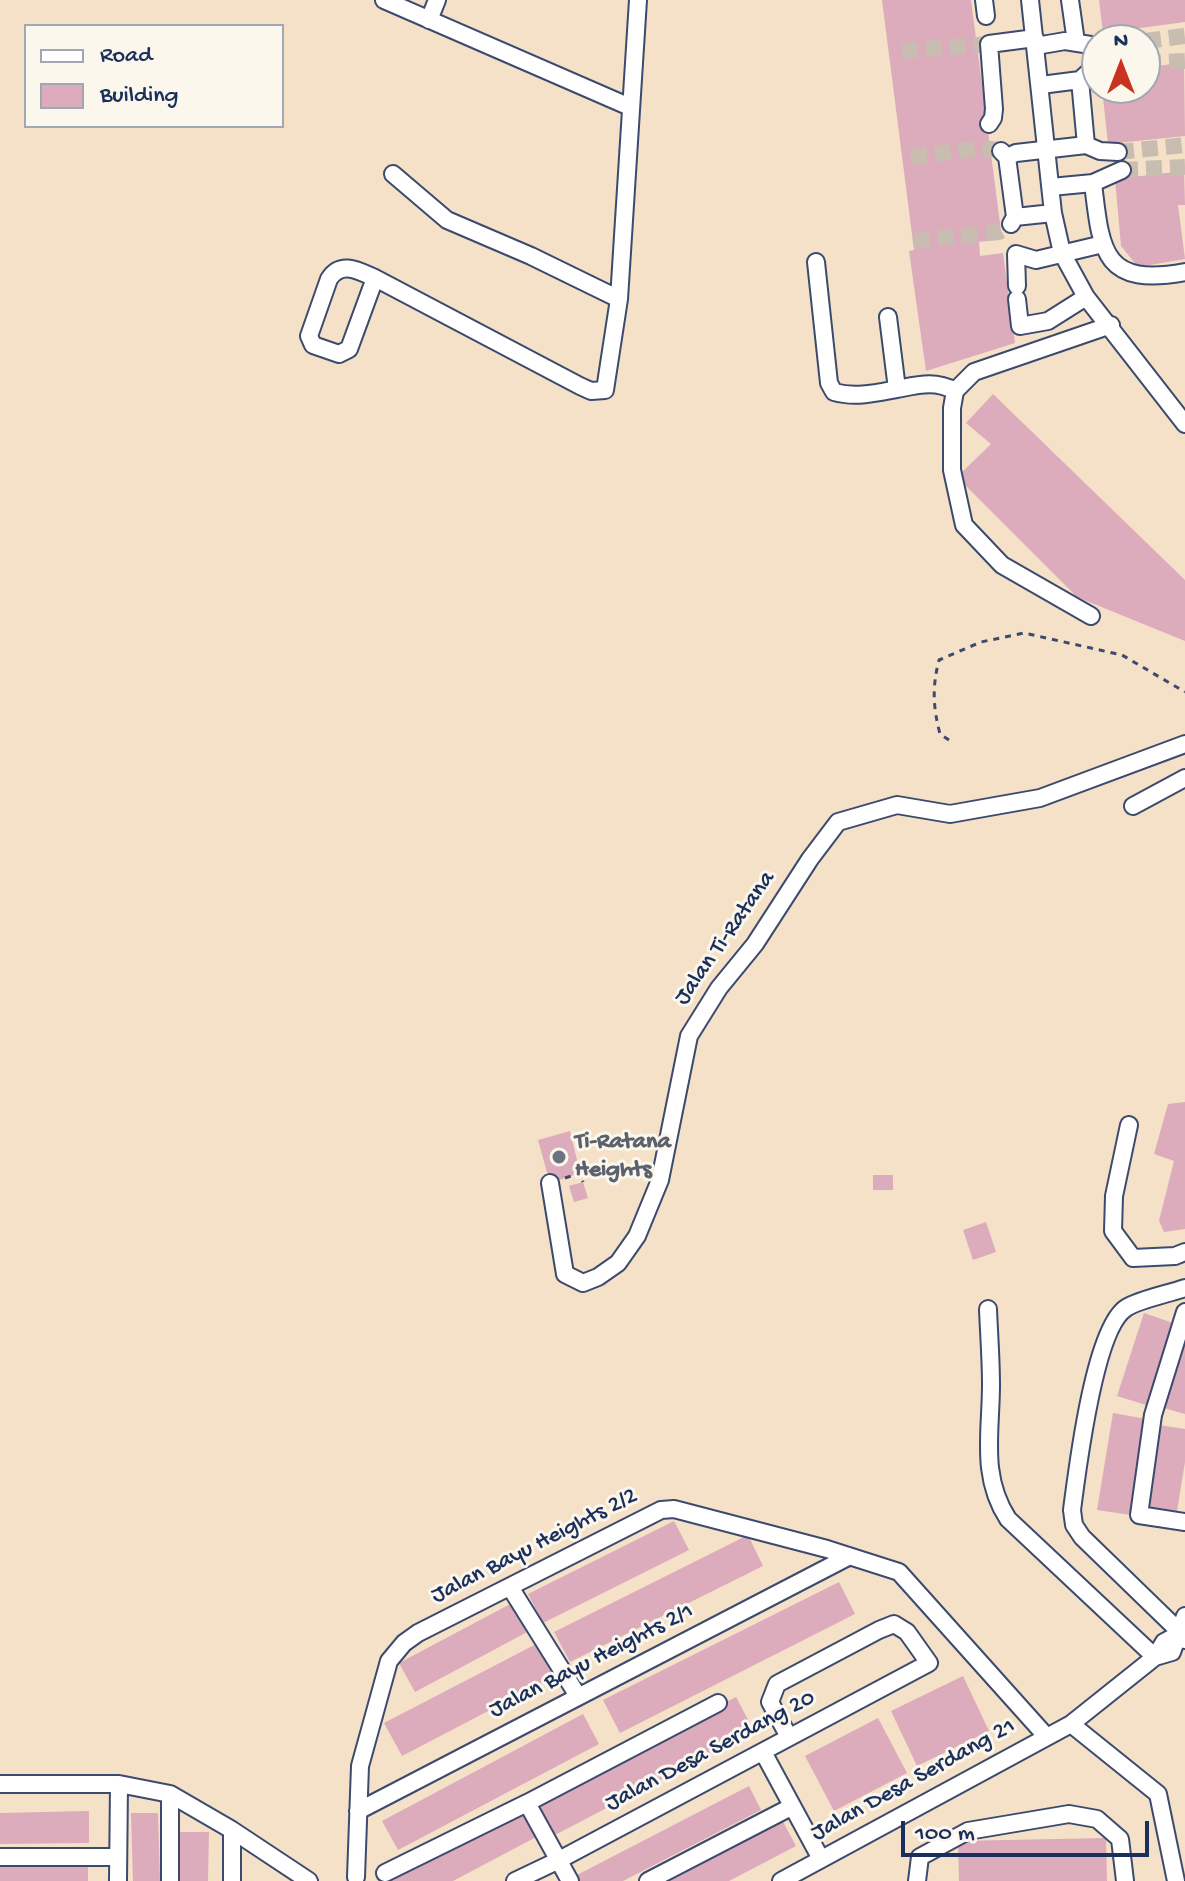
<!DOCTYPE html>
<html>
<head>
<meta charset="utf-8">
<style>
	body { margin:0 }
	#map { position:relative; width:1185px; height:1881px; overflow:hidden; background:#f4e1c7; font-family:"Gochi Hand",sans-serif }
	canvas { display:block }
	.legend { position:absolute; left:24px; top:24px; width:260px; height:104px; box-sizing:border-box; background:#fbf7ec; border:2px solid #a1a7b3; margin:0; padding:10px 14px; list-style:none; font-size:24px; color:#1b2f5e }
	.legend li { display:flex; align-items:center; gap:16px; height:40px }
	.legend b { width:40px; border:2px solid #a1a7b3 }
	.north { position:absolute; left:1081px; top:24px; width:80px; height:80px; box-sizing:border-box; background:#fbf7ec; border:2px solid #a1a7b3; border-radius:50%; rotate:0deg; font-size:22px; font-weight:700; line-height:32px; text-align:center; color:#1b2f5e }
	.north::after { content:''; display:block; margin:auto; width:28px; height:36px; background:#c8321e; clip-path:polygon(50% 0,100% 100%,50% 72%,0 100%) }
	.scale { position:absolute; left:901px; top:1821px; width:248px; height:36px; box-sizing:border-box; border:4px solid #1b2f5e; border-top:0; padding-left:10px; font-size:24px; line-height:28px; white-space:nowrap; color:#1b2f5e; -webkit-text-stroke:6px #fbf7ec; paint-order:stroke }
</style>
</head>
<body>
<div id="map">
<canvas width="1185" height="1881"></canvas>
<ul class="legend">
<li><b style="height:10px;background:#fff"></b>Road</li>
<li><b style="height:22px;background:#dcabbc"></b>Building</li>
</ul>
<div class="north">N</div>
<div class="scale">100 m</div>
</div>
<script>
const c = document.querySelector('canvas').getContext('2d');
c.lineJoin = 'round';
function fill(path, color) { c.fillStyle = color; c.fill(path, 'evenodd'); }
function strokePath(path, color, width, dash) { c.strokeStyle = color; c.lineWidth = width; c.lineCap = dash ? 'butt' : 'round'; c.setLineDash(dash || []); c.stroke(path); }
function drawText(font, color, halo, rows, align = 'center') {
  c.font = font + ' "Gochi Hand",sans-serif'; c.lineWidth = 6; c.setLineDash([]); c.textBaseline = 'middle'; c.strokeStyle = halo; c.fillStyle = color; for (const [text, x, y, turn = 0] of rows) {
    c.save(); c.translate(x, y); c.rotate((+turn || 0) * Math.PI / 180); c.textAlign = isNaN(turn) ? turn : align; if (halo) c.strokeText(text, 0, 0); c.fillText(text, 0, 0); c.restore();
  }
}
const building = new Path2D(`
	M882,0H971L1002,239L979,242L980,256L1003,253L1015,343L926,371L909,251L914,250Z
	M1099,0H1185V22L1103,33Z
	M1184,63L1185,136L1108,144L1102,88H1145V67Z
	M1184,171L1185,205H1178L1185,259L1138,267L1121,246L1115,179Z
	M993,394L1185,580V641L1077,597L957,477L991,444L966,423Z
	M1185,1102V1229L1164,1232L1159,1221L1174,1161L1154,1154L1168,1104Z
	M570,1131L580,1173L550,1183L538,1140Z
	M873,1175H893V1190H873Z
	M583,1182L588,1198L574,1202L569,1186Z
	M986,1222L996,1252L973,1260L963,1230Z
	M1144,1313L1173,1323L1146,1405L1117,1396Z
	M1184,1341H1185V1414L1164,1408Z
	M1113,1413L1146,1419L1131,1515L1097,1510Z
	M1159,1425L1185,1429V1462L1177,1511L1147,1507Z
	M674,1521L689,1550L543,1623L528,1594Z
	M748,1535L763,1566L570,1662L554,1632Z
	M839,1582L855,1614L620,1733L603,1700Z
	M516,1601L531,1630L415,1692L399,1663Z
	M542,1641L559,1674L402,1756L384,1723Z
	M963,1676L989,1731L917,1766L891,1711Z
	M736,1697L754,1731L555,1835L536,1801Z
	M583,1714L599,1744L398,1850L382,1821Z
	M878,1718L907,1773L834,1811L805,1756Z
	M749,1786L761,1810L623,1881H580L577,1875Z
	M525,1807L540,1835L453,1881H383Z
	M89,1811V1843L0,1844V1813Z
	M131,1813H158L160,1881H133Z
	M780,1816L796,1846L729,1881H656Z
	M175,1832H209L208,1881H175Z
	M1106,1838L1107,1881H959L958,1841Z
	M88,1861V1881H0V1862Z`);
const minorTunnel = new Path2D(`
	M1145,41L1185,36
	M902,51L989,44
	M1145,63L1185,61
	M1118,152L1185,145
	M911,157L982,148L999,150
	M1122,170L1185,167
	M914,241L999,232L1010,226`);
const path = new Path2D(`
	M949,740L940,734C933,707 932,687 939,660L981,642L1024,633L1122,655L1185,692
	M565,1178L580,1173L583,1182`);
const minor = new Path2D(`
	M384,0L630,107
	M984,0L986,16
	M1030,0L1053,213L1062,253L1086,297L1185,424
	M1070,0L1076,42
	M429,20L437,0
	M1036,46L1065,41L1097,46
	M1080,80L1086,145
	M1041,85L1080,80L1091,70
	M989,124L993,118L994,109L989,44L1035,38
	M1001,151L1007,157L1015,217
	M1007,157L1016,153L1086,145L1100,151L1118,152
	M393,174L447,220L531,256L619,299
	M1093,183C1101,252 1103,287 1185,272
	M1051,187L1093,183L1122,170
	M1011,224L1015,217L1053,213
	M816,262L829,383L834,392C855,398 876,393 897,389
	M375,278L349,349L339,354L313,345L309,336L329,279C341,260 359,271 375,278L580,386L591,391L605,390L619,299L638,0
	M1017,286L1016,254L1036,260L1103,244
	M1017,299L1020,326L1048,321L1086,297
	M888,317L897,389C918,385 935,380 955,391
	M1091,616L1002,565L964,525L952,470V408L955,391L974,372L1111,325
	M1133,806L1185,778
	M1129,1125L1114,1196L1113,1231L1133,1258L1175,1256L1185,1252
	M550,1183L565,1274L583,1283L598,1277L618,1263L637,1236L660,1180L689,1036L719,988L755,944L810,859L838,822L897,805L950,814L1040,798L1185,744
	M1185,1288C1168,1294 1140,1299 1126,1308C1094,1329 1077,1472 1072,1510L1074,1525L1082,1537L1181,1633L1185,1640
	M1185,1312L1153,1415L1139,1515L1185,1522
	M510,1587L578,1696
	M1181,1633L1164,1642L1155,1657L1172,1652L1185,1616
	M1071,1724L1158,1794L1176,1881
	M763,1752L821,1859
	M0,1784H119L170,1794L232,1830L309,1881
	M170,1794V1881
	M527,1803L570,1881
	M358,1811L848,1557
	M232,1830V1881
	M0,1857H118
	M385,1873L527,1803L718,1703
	M356,1877L360,1766L389,1661L404,1643L418,1633L661,1510L674,1509L827,1549L899,1572L1046,1736
	M118,1881L119,1784
	M515,1881L559,1860L929,1663L907,1632L894,1624L879,1630L777,1684L770,1702L789,1737
	M648,1881L791,1807
	M781,1881L1071,1724L1155,1657L1008,1519C980,1476 991,1432 991,1385C991,1360 989,1334 988,1309
	M917,1881L920,1857L968,1831L1069,1814L1097,1819L1120,1839L1125,1881`);
const markers = [
	[559,1157,8,"#6b7280"]
];
const streetNames = [
	["Jalan Ti-Ratana",726,939,-55],
	["Jalan Bayu Heights 2/2",535,1547,-27],
	["Jalan Bayu Heights 2/1",592,1662,-27],
	["Jalan Desa Serdang 20",711,1752,-28],
	["Jalan Desa Serdang 21",914,1781,-29]
];
const worshipNames = [
	["Ti-Ratana",575,1143],
	["Heights",575,1171]
];
fill(building, '#dcabbc');
strokePath(minorTunnel, '#c9bdb2', 16, [16, 8]);
strokePath(minor, '#3c4a6e', 20);
strokePath(path, '#3c4a6e', 3, [6, 6]);
strokePath(minor, '#fff', 16);
for (const [x, y, r, color] of markers) { const dot = new Path2D(); dot.arc(x, y, r, 0, 2 * Math.PI); c.fillStyle = color; c.fill(dot); strokePath(dot, '#fbf7ec', 3); }
drawText('24px', '#1b2f5e', '#fbf7ec', streetNames);
drawText('bold 24px', '#5b616d', '#fbf7ec', worshipNames, 'left');
</script>
</body>
</html>
